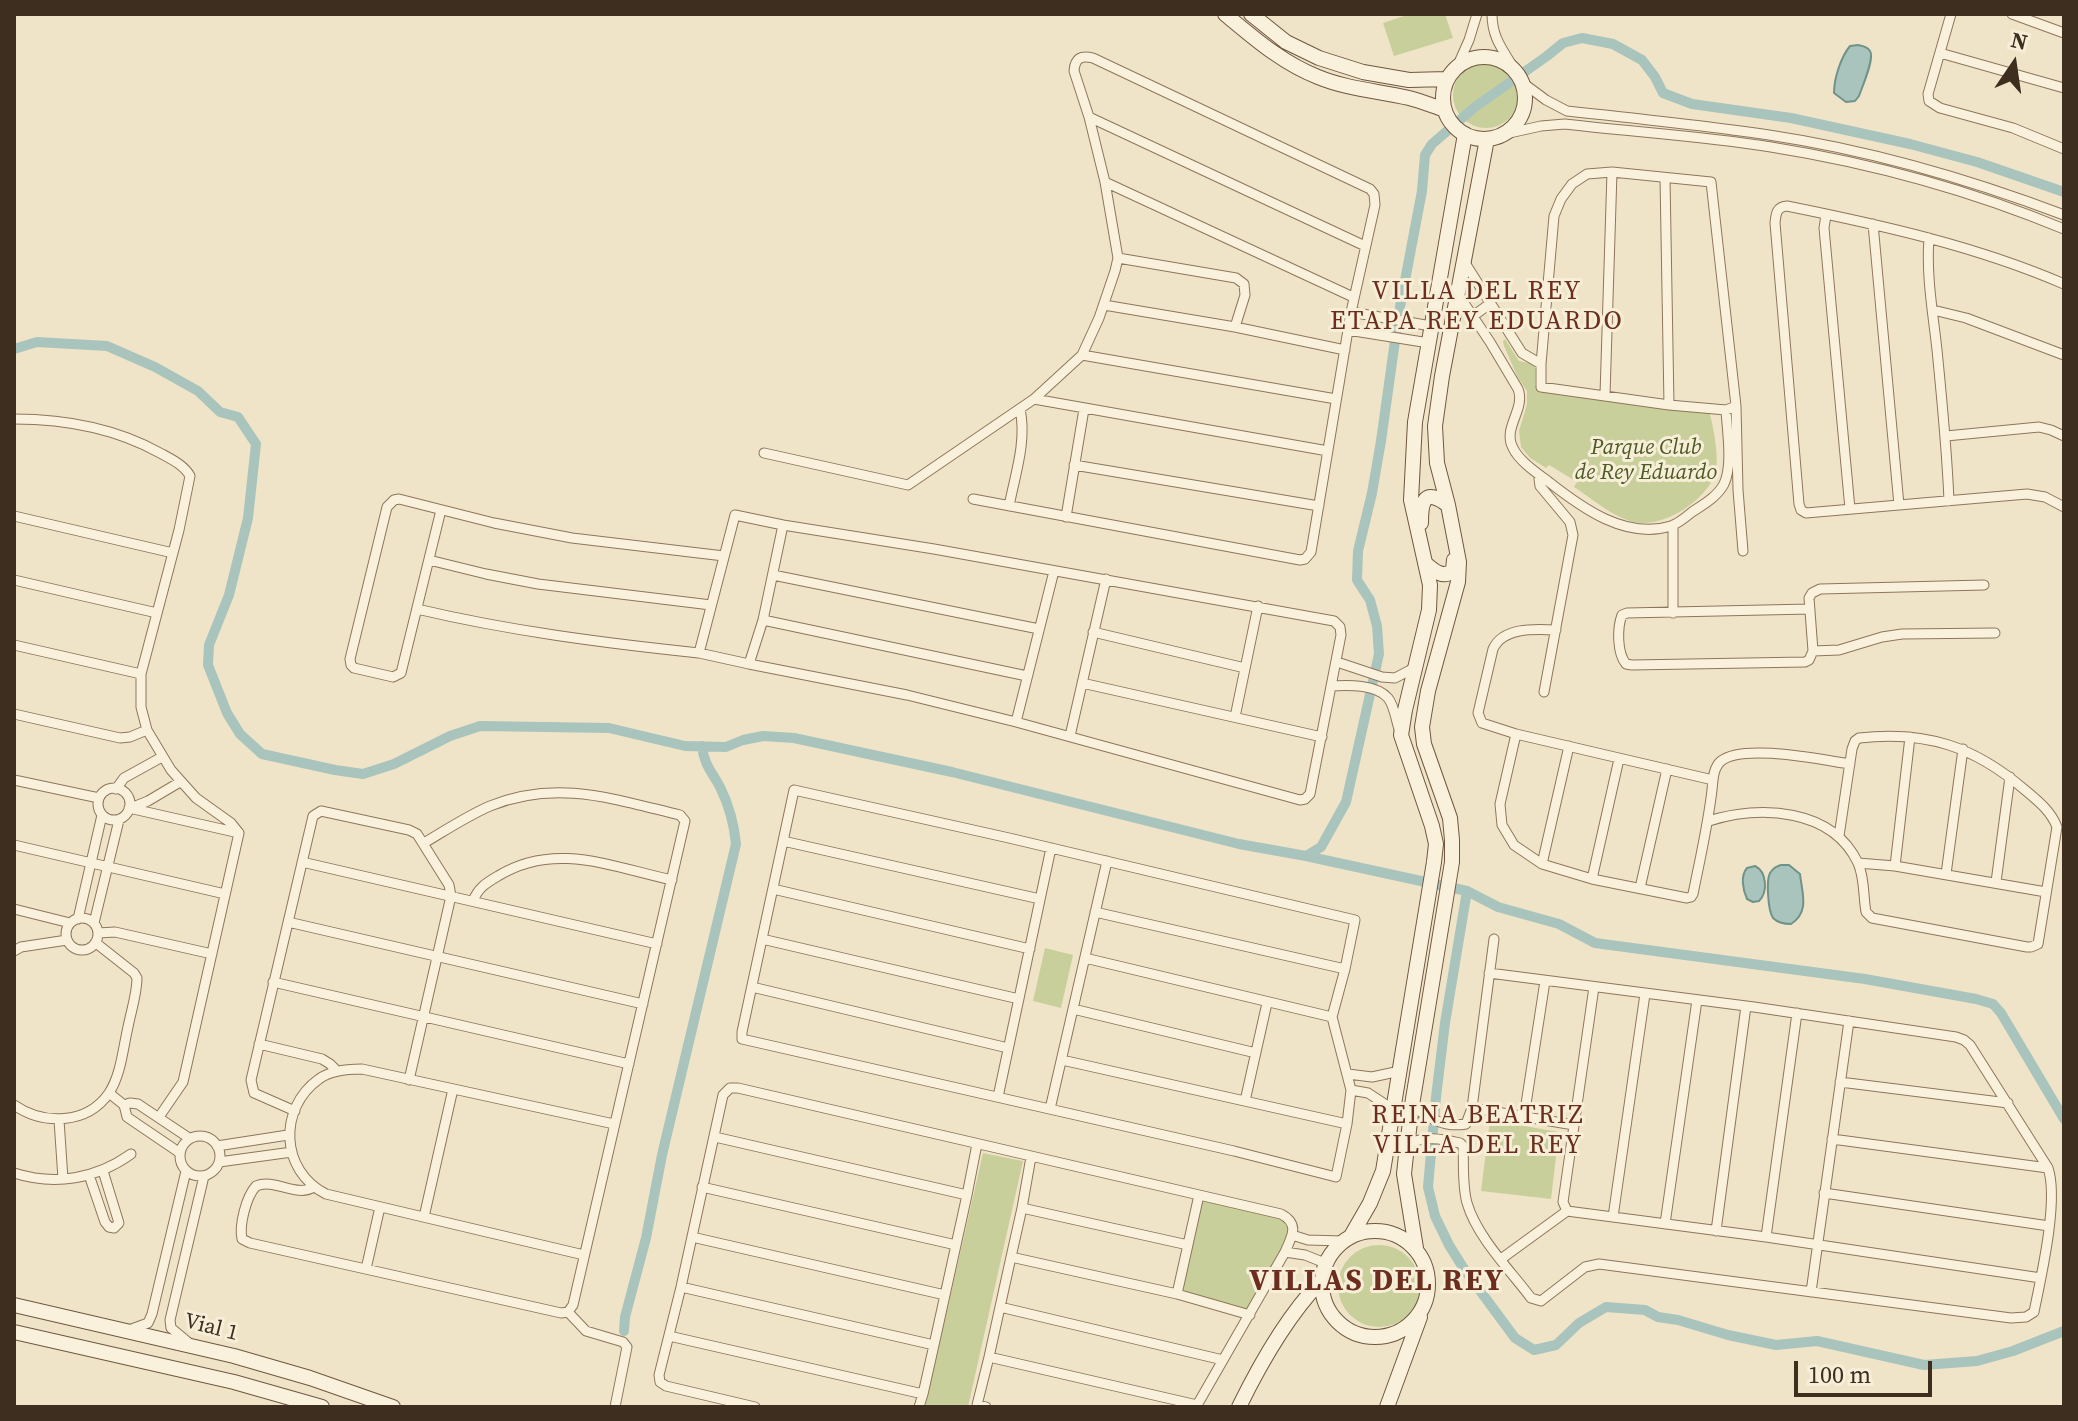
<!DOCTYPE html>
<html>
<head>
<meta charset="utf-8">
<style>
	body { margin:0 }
	#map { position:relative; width:2078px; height:1421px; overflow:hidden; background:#f0e4c8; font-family:"Source Serif 4",serif }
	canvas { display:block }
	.frame { position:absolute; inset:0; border:16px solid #3d2e20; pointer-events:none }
	.north { position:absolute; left:1974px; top:24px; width:80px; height:80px; -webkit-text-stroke:6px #f7eed8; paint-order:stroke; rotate:13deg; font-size:22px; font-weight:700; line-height:32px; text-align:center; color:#3d2e20 }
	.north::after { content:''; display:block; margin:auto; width:28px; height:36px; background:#3d2e20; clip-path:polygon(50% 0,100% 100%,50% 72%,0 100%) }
	.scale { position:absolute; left:1794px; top:1361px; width:138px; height:36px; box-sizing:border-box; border:4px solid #3d2e20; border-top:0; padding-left:10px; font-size:24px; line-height:28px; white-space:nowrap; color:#3d2e20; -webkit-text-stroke:6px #f7eed8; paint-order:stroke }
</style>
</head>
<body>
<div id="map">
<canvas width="2078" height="1421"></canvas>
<div class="frame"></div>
<div class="north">N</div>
<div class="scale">100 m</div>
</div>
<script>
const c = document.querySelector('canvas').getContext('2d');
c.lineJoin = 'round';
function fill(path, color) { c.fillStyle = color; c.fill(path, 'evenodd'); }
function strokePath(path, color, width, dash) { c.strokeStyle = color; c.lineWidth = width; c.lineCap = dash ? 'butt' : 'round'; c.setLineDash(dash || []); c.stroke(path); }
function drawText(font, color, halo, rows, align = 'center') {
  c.font = font + ' "Source Serif 4",serif'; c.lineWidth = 6; c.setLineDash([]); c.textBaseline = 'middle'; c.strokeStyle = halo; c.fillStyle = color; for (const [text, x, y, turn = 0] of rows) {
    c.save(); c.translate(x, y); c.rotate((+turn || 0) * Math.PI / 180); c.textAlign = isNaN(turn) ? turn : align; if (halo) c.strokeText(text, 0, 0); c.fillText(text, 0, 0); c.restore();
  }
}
const green = new Path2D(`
	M1410,14H1445L1453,38L1394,56L1383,23Z
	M1453 95a33 33 0 1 1 66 0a33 33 0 1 1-66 0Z
	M1505,339L1519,361L1535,364V386L1709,410C1713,426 1721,462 1714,477C1701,505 1657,532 1627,520C1608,513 1591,498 1574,487L1577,482L1549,465L1546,468L1530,458L1521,447L1519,431L1527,404V391L1518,378L1504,346L1503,341Z
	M1045,948L1073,955L1061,1008L1033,1001Z
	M1490,1120L1559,1132L1551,1199L1481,1191Z
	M983,1153L1023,1161L968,1407H925Z
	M1199,1195L1289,1219L1292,1235L1250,1315L1177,1294Z
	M1338 1286a41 41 0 1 1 82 0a41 41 0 1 1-82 0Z`);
const water = new Path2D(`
	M1858,45C1862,46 1867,46 1870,51C1875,58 1862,87 1859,96L1855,101L1846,102L1834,93C1834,78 1841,57 1850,46Z
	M1781,865H1789L1800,874C1802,893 1810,912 1791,924C1784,924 1778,923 1773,918C1768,911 1766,880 1770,873C1774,867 1776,867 1781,865Z
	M1755,866C1767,872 1768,892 1759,901L1753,902L1747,899C1743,890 1740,876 1747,868Z`);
const canal = new Path2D(`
	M14,349L37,342L107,346L155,367L198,391L220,412L238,417L256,444L248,518L229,595L209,645L208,665L227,713L240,734L262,754L335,770L363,774L394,764L450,736L480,726L609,728L685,746L726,747L743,740L763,736L794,738L952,772L1239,844L1306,856L1321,847L1346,802L1379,654L1377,626L1370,600L1357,580L1358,551L1372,493L1381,441L1399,312L1422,191L1425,155L1432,144L1475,107L1547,56L1563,43L1582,38L1613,44L1642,60L1655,77L1663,93L1692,104L1791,118L1910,144L1977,162L2064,192
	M1306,856L1467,891L1498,907L1559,924L1595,943L1865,979L1976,999L1993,1004L2001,1013L2064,1119
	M1467,891L1445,1023L1436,1097L1428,1187L1435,1216L1449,1245L1464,1269L1515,1338L1534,1350L1556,1345L1579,1323L1606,1307L1645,1310L1658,1317L1678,1320L1728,1335L1776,1345L1817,1341L1924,1365L1977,1361L2013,1351L2064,1331
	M624,1331L625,1317L646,1238L662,1155L736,844C734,824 729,805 720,787C712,772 704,765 702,746`);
const street = new Path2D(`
	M1492,14C1492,38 1503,50 1515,70
	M1951,14L1928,94L1929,101L1940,108L2013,128L2064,149
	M2012,14L2064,33
	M1940,53L2064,88
	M1457,67L1469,40L1477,14
	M1523,83L1546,100L1567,111C1634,118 1702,125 1769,135C1869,150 1969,179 2064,215
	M1089,117L1365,246
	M1505,134L1541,126L1565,124C1633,132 1703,136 1771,147C1871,163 1970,190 2064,229
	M1665,178L1669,405
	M1105,182L1353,297
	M1826,215L1824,228L1850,509
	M1873,224L1899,505
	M1929,238C1926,275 1933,313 1937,350C1942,400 1947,450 1949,501
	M1118,258L1236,278L1244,284L1245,295L1235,327
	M1465,263L1522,353L1541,364
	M2064,284C1976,246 1881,225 1787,206C1776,207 1776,214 1775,223L1799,504L1801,510L1806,513L2027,494L2045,497L2064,507
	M1458,294L1490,342L1518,389C1526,409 1502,428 1513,448C1519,461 1537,473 1549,482C1582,508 1626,540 1671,526C1679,523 1686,517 1692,512C1704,504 1717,497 1724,484C1733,465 1727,431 1726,410
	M1104,305L1235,327L1345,350
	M1933,310L1966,318L2064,355
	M1351,312L1431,326
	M1473,316L1491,303
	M1348,330L1429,343
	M1082,355L1336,399
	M1605,395L1612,172
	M1034,399L1328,451
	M1736,406L1726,410L1669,405L1541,387V364L1554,216L1561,199L1572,184L1587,174L1612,172L1711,182L1736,406L1738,490L1743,551
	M14,419C65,419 115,428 160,453C171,459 184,465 190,476L179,530L141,674V707L147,730L171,770L196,798L231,823L239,833L183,1082L159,1117
	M1946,436L2039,427L2051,430L2064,436
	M764,453L908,485L1034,399L1082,355L1099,318L1115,271L1118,258L1105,182L1089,117L1074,71C1075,58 1081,55 1093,58L1370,189L1374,194L1375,205L1351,312L1311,552L1305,559L1300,560L973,499
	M1074,465L1319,506
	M1541,476L1539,479L1540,486L1570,522L1573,535L1544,692
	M1009,506C1015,475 1027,441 1020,409
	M441,510L401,673L393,677L354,668L351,665L350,659L387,507L394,500L399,499L494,523L572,538L724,556
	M14,516L173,553
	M1066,517L1084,409
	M783,525L934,549L1334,621L1340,627L1341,635L1310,794L1305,799L1300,800L1016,722L907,695L749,664L763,620Z
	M1673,525V613
	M429,560L486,574L538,584L711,605
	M773,575L1039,629
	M14,580L157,613
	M417,609C510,631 604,643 699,653
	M1810,609L1627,613L1622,615C1617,628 1617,653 1626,664L1632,665L1805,662L1809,660L1813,651L1809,598L1812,593L1820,589L1984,585
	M763,620L1027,676
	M1556,630C1534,629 1503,627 1493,649L1478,713L1482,723L1516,734L1713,780
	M1093,632L1245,668
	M14,645L141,674
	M1813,651L1839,650L1882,637L1902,634L1995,633
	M1337,662L1382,677L1395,678L1416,667
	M749,664L699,653L735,515L783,525
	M1082,683L1322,737
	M1331,686C1348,685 1376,684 1388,698C1394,705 1396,720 1399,729
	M14,714L120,738L130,737L147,730
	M1235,717L1258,606
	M1016,722L1054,571
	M1516,734L1500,804L1502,825L1514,845L1542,864L1592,879L1687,898L1691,897L1693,894C1700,859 1708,825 1712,790C1713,780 1713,768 1721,761C1743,743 1822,760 1850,764
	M1070,736L1106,579
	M14,780L99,798
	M98 804a16 16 0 1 1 32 0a16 16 0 1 1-32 0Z
	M116,789L124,778L162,757
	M794,790L1009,838L1355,920L1345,969L1332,1017L1351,1090L1347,1124L1336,1177L1234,1151L742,1039V1032Z
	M133,807L148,801L180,782
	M129,808L239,833
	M1709,821C1760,805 1832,808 1858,863C1865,879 1863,896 1866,912L1872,918L2027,947H2031L2038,944L2057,827C2051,811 2038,801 2025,790C1975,747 1926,730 1859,738L1855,741L1852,749L1839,836
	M783,841L1040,899
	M14,845L225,894
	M302,862L657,944
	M1858,863L1895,866L2046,892
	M1542,864L1569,746
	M1895,866L1910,737
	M1946,874L1963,749
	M1592,879L1619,759
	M1996,882L2010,777
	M1640,888L1667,769
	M773,889L1030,949
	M473,901C478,888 486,883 498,876C555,841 612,867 672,880
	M14,909L70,923
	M1095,912L1345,969
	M66 934a16 16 0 1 1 32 0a16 16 0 1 1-32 0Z
	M78,919L102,815
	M288,922L643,1004
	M94,923L119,820
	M98,933L115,932L212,954
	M762,939L1019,999
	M14,951L21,947L67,940
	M1085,958L1332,1017
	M273,982L629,1064
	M752,987L1008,1048
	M1073,1009L1256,1053
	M259,1044L322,1059L330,1064L337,1071
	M1062,1060L1347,1124
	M1348,1074L1372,1077L1400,1071
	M1840,1082L2008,1103
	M1351,1090L1368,1093L1394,1110
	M109,1093L124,1105L127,1117L180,1153
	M998,1097L1051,848
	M1245,1101L1267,1003
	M14,1105C43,1125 87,1125 109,1093C121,1075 123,1048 128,1027C131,1011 137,994 137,978L134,973L96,943
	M124,1105L130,1103L138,1104L189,1138
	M1412,1105C1427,1118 1445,1128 1466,1124L1472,1108L1494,939
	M1472,1108L1574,1125
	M1050,1109L1107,861
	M295,1111L254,1093L251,1080L313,816L321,811L409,830L417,834L449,885L451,896L409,1080
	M1524,1117L1545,981
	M59,1120L63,1179
	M180 1156a20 20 0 1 1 40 0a20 20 0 1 1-40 0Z
	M715,1137L967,1195L956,1245
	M1832,1139L2048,1168
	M1407,1145C1423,1135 1442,1139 1460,1143L1463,1146C1464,1164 1462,1185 1467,1203C1477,1237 1510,1270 1531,1298L1541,1301L1585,1267L1599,1264L2011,1318L2026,1317L2034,1312C2041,1277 2059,1200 2048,1168L1970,1045L1964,1040L1956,1037L1754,1007L1489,973
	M217,1146L288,1135
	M1031,1157L1022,1208L1188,1245
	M219,1162L292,1152
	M14,1173C55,1186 96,1179 131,1154
	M89,1175L105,1222L109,1227L114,1228L119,1223L103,1171
	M314,1187C296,1198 275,1178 256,1186C246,1197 239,1225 242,1239L250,1243L561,1313L568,1312L573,1305L685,821L680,815C613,799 557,779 490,806C467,816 446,830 424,843
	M702,1187L956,1245L945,1295
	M1824,1193L2049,1226
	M967,1195L977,1144
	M1199,1195L1177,1294L1250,1315
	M1022,1208L1011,1257L1177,1294
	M1567,1211L1766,1237L2041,1278
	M424,1217L453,1089
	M1613,1217L1645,994
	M1665,1224L1697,1000
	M1716,1231L1746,1006
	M1292,1235L1308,1240L1342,1241
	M692,1237L945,1295L934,1345
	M1766,1237L1797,1013
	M1285,1252L1305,1255L1325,1263
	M584,1255L326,1194C280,1171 278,1108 319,1079C331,1070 348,1069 362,1069L614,1124
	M1011,1257L1000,1307L1223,1360
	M1501,1259L1567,1211L1563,1202L1594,987
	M366,1269L380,1207
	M681,1287L934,1345L923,1394
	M1811,1292L1849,1021
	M1000,1307L989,1357L1197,1405
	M568,1312L586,1331L623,1342L627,1347L615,1407
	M129,1330L148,1323L152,1314L186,1171
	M669,1336L923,1394L919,1407
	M189,1343L171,1328L170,1320L204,1176
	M755,1407L666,1386L660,1382L659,1375L681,1287L723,1095L730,1088H738L1281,1214C1300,1224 1292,1236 1285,1252L1196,1407
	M986,1407L977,1405L989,1357`);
const secondary = new Path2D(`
	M1225,14C1254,38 1282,63 1318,77C1347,89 1379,91 1409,98C1421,101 1433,106 1445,110
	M1251,14L1286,42L1319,58L1363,72L1409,80L1447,79
	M1443 98a41 41 0 1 1 82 0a41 41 0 1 1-82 0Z
	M1421,523C1421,500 1425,488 1448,505
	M1425,563C1433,570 1444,580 1453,570L1454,560
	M1322 1284a53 53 0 1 1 106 0a53 53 0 1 1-106 0Z
	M1351,1236L1370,1203L1383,1171L1434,862L1436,844L1432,826L1401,735L1405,710L1429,610L1430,585L1411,500L1415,422L1465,134
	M1416,1248L1404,1174L1406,1155L1412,1105L1452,862V840L1450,818L1424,744L1422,727L1428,691L1458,582L1459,562L1448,505L1437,463L1435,426L1442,376L1487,139
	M14,1305L234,1356L310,1378L393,1407
	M14,1332L234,1382L322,1407
	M1239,1407C1259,1366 1289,1314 1321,1281
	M1387,1407L1420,1317`);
const parkNames = [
	["Parque Club",1646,448],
	["de Rey Eduardo",1646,473]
];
const streetNames = [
	["Vial 1",211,1328,14]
];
const quarterNames = [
	["VILLA DEL REY",1477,292],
	["ETAPA REY EDUARDO",1477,322],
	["REINA BEATRIZ",1478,1116],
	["VILLA DEL REY",1478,1146]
];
const districtNames = [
	["VILLAS DEL REY",1377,1282]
];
fill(green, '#c9cf9b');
fill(water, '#a9c4bc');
strokePath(water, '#6f938a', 2);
strokePath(canal, '#a9c4bc', 10);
strokePath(street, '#8d765c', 11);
strokePath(secondary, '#6f573f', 16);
strokePath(street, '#faf1dc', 9);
strokePath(secondary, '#faf1dc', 14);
drawText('italic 22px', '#4d5a26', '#f7eed8', parkNames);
drawText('22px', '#3d2e20', '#f7eed8', streetNames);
c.letterSpacing = '2px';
drawText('26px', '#6b2e1e', '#f7eed8', quarterNames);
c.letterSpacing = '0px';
c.letterSpacing = '2px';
drawText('bold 30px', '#6b2e1e', '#f7eed8', districtNames);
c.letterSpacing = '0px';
</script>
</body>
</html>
